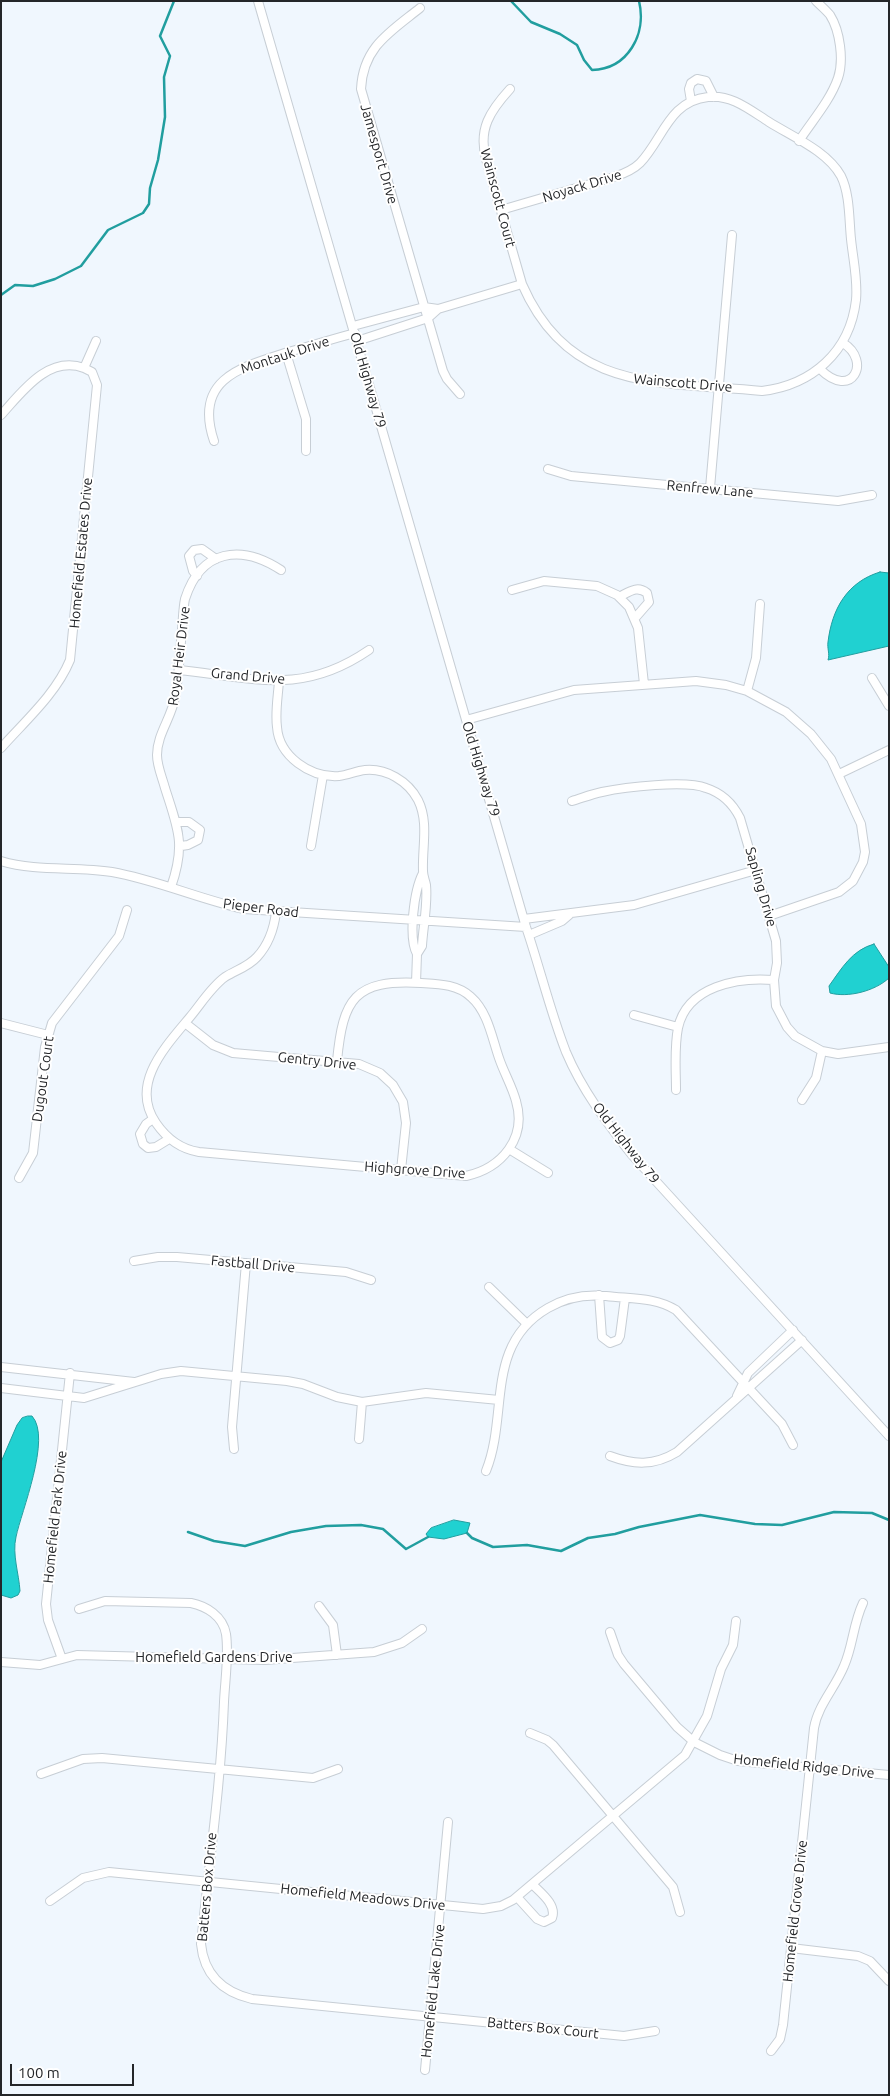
<!DOCTYPE html>
<html>
<head>
<meta charset="utf-8">
<style>
	body { margin:0 }
	#map { position:relative; width:890px; height:2096px; overflow:hidden; background:#f0f7fe; font-family:Ubuntu,sans-serif }
	canvas { display:block }
	.frame { position:absolute; inset:0; border:2px solid #242629; pointer-events:none }
	.scale { position:absolute; left:10px; top:2064px; width:124px; height:22px; box-sizing:border-box; border:2px solid #242629; border-top:0; padding-left:6px; font-size:15px; line-height:18px; white-space:nowrap; color:#242629; -webkit-text-stroke:4px #fff; paint-order:stroke }
</style>
</head>
<body>
<div id="map">
<canvas width="890" height="2096"></canvas>
<div class="frame"></div>
<div class="scale">100 m</div>
</div>
<script>
const c = document.querySelector('canvas').getContext('2d');
c.lineJoin = 'round';
function fill(path, color) { c.fillStyle = color; c.fill(path, 'evenodd'); }
function strokePath(path, color, width, dash) { c.strokeStyle = color; c.lineWidth = width; c.lineCap = dash ? 'butt' : 'round'; c.setLineDash(dash || []); c.stroke(path); }
function drawText(font, color, halo, rows, align = 'center') {
  c.font = font + ' Ubuntu,sans-serif'; c.lineWidth = 4; c.setLineDash([]); c.textBaseline = 'middle'; c.strokeStyle = halo; c.fillStyle = color; for (const [text, x, y, turn = 0] of rows) {
    c.save(); c.translate(x, y); c.rotate((+turn || 0) * Math.PI / 180); c.textAlign = isNaN(turn) ? turn : align; if (halo) c.strokeText(text, 0, 0); c.fillText(text, 0, 0); c.restore();
  }
}
const water = new Path2D(`
	M880,572L889,573V646L828,660C830,654 827,648 828,642C832,609 847,582 880,572Z
	M874,944L889,967V978C875,991 848,998 830,993L829,986C842,968 852,950 874,944Z
	M28,1416H32C52,1438 21,1512 16,1537C12,1554 19,1574 20,1591L18,1595L11,1598L1,1595V1462L17,1425L22,1418Z
	M454,1520L470,1523L467,1533L444,1539L428,1537L426,1534L431,1528Z`);
const stream = new Path2D(`
	M511,1L531,22L560,34L577,45L584,60L592,70C628,69 647,34 639,1
	M1,295L15,285L33,286L55,279L81,266L108,230L143,213L149,204L150,188L158,160L165,117L164,77L170,56L160,36L174,1
	M188,1532L214,1541L245,1546L291,1532L326,1526L361,1525L383,1529L406,1549L428,1537
	M467,1533L472,1538L493,1547L527,1545L561,1551L588,1538L615,1534L639,1527L700,1515L755,1524L782,1525L834,1512L872,1513L889,1520`);
const minor = new Path2D(`
	M258,1L526,927C540,968 550,1011 566,1052C582,1090 607,1123 632,1155L889,1436
	M420,8C390,32 363,47 361,89L443,371L447,379L460,394
	M691,101L689,89L691,83L697,79L706,81L714,97
	M799,141C812,121 830,101 838,78C844,60 840,31 830,15C826,10 820,5 816,1
	M501,210L614,177C623,174 633,170 640,163C663,139 669,101 708,97C731,94 750,110 769,122C793,137 827,151 841,176C850,194 849,220 851,239C853,259 858,280 856,300C850,352 812,385 762,391C661,381 570,394 522,284L486,159C478,129 490,111 510,89
	M353,326L424,307L438,309
	M357,341L428,318L438,309L522,284
	M286,353L306,419V451
	M820,369C852,401 872,361 843,343
	M1,415C22,392 48,355 84,368
	M214,441C193,379 241,367 288,352C311,346 332,339 355,333
	M548,469L571,476L838,501L872,495
	M710,488L732,235
	M197,576L193,571L189,556L194,550L202,549L216,559
	M512,590L544,581L597,586L617,595L629,607L638,628L644,684
	M619,597C629,592 637,585 647,593L649,602L635,618
	M179,670C254,678 302,696 369,650
	M872,678L889,706
	M279,681C278,696 275,712 277,727C279,756 310,778 339,776C348,775 356,771 365,770C386,768 408,781 418,800C429,822 422,847 423,871C423,876 425,880 426,885C428,905 423,927 422,946L417,954L416,983
	M747,691L756,658L760,604
	M466,720L574,690L696,681L726,685L747,691L786,712L811,734L831,759L861,824L865,852L863,862L853,881L839,892L769,916
	M1,748C25,721 56,694 70,660L97,385L92,372L84,368L96,341
	M839,774L889,750
	M572,801C582,798 592,794 602,792C625,787 686,780 706,788C722,793 733,804 740,818L776,941L777,963L774,980L776,1006L787,1027L795,1036L822,1051L838,1054L889,1047
	M176,822H189L200,830L198,840L188,845L181,846
	M311,846L323,775
	M1,861C37,872 76,866 112,872C157,880 199,899 244,909L526,927
	M171,887C186,844 178,829 165,788C162,777 157,766 157,755C157,734 172,717 175,697C179,675 180,652 182,629C183,620 183,608 185,599C201,549 241,544 281,570
	M276,912C274,929 269,944 257,957C248,967 236,970 225,977C211,987 201,1004 190,1017C166,1046 129,1084 156,1123C167,1139 180,1149 199,1152L466,1176C502,1168 527,1138 516,1101C512,1086 504,1073 499,1058C492,1038 488,1012 471,997C457,984 438,984 421,983C354,979 343,999 337,1061
	M524,919L634,905L756,870
	M529,935L562,921L569,915
	M417,954C408,938 414,890 423,873
	M634,1015L678,1027
	M1,1023L48,1035
	M185,1023L213,1045L233,1053L359,1064L380,1073L393,1085L403,1102L406,1123L401,1170
	M676,1090C676,1070 674,1048 678,1028C687,986 738,977 774,980
	M802,1100L816,1078L822,1051
	M153,1119L146,1124L140,1134L143,1144L148,1148L156,1147L169,1139
	M509,1149L548,1173
	M19,1178L33,1153L45,1047L52,1023L119,936L127,910
	M134,1261L158,1257H177L346,1272L371,1280
	M489,1287L527,1324
	M599,1295L602,1337L610,1343L618,1340L620,1336L625,1298
	M1,1367L134,1382
	M1,1388L84,1398L161,1374L181,1371L287,1381L303,1384L337,1397L362,1402L426,1393L499,1400
	M737,1396L748,1373L793,1330
	M359,1439L362,1402
	M234,1449L232,1427L246,1263
	M610,1456C634,1465 654,1466 677,1452L802,1340
	M486,1471C509,1414 484,1345 548,1308C565,1298 586,1294 606,1296C631,1299 655,1297 676,1310L782,1424L793,1445
	M319,1606L333,1625L337,1655
	M79,1609L105,1601L191,1603C206,1606 223,1616 226,1634C229,1655 225,1680 224,1702C221,1783 209,1864 201,1944C204,1975 223,1992 252,1999L624,2036L655,2031
	M610,1632L618,1655L624,1664L677,1727L694,1742L720,1755L738,1761L889,1775
	M62,1659L48,1620L46,1604L70,1373
	M1,1662L40,1665L77,1655L265,1660L374,1652L402,1643L422,1629
	M530,1733L547,1740L553,1745L673,1887L680,1912
	M41,1774L83,1759L102,1758L313,1778L338,1769
	M517,1897L537,1919L544,1922L552,1918C557,1905 541,1893 532,1884
	M50,1901L83,1878L109,1872L483,1909L501,1906L513,1900L685,1755L707,1716L721,1669L733,1645L736,1621
	M791,1948L858,1956L870,1961L889,1981
	M771,2051L780,2039L783,2025L814,1728C818,1705 835,1688 844,1666C853,1646 853,1624 863,1603
	M425,2070L448,1822`);
const streetNames = [
	["Jamesport Drive",379,154,74],
	["Noyack Drive",582,186,-17],
	["Wainscott Court",498,198,75],
	["Montauk Drive",285,355,-18],
	["Old Highway 79",368,380,74],
	["Wainscott Drive",683,383,5],
	["Renfrew Lane",710,489,5],
	["Homefield Estates Drive",81,553,-85],
	["Royal Heir Drive",179,656,-83],
	["Grand Drive",248,676,5],
	["Old Highway 79",481,769,73],
	["Sapling Drive",761,887,74],
	["Pieper Road",261,908,7],
	["Gentry Drive",317,1061,6],
	["Dugout Court",43,1079,-82],
	["Old Highway 79",626,1143,52],
	["Highgrove Drive",415,1170,4],
	["Fastball Drive",253,1264,5],
	["Homefield Park Drive",55,1517,-84],
	["Homefield Gardens Drive",214,1657],
	["Homefield Ridge Drive",804,1766,6],
	["Batters Box Drive",207,1887,-85],
	["Homefield Meadows Drive",363,1897,6],
	["Homefield Grove Drive",795,1911,-84],
	["Homefield Lake Drive",433,1991,-84],
	["Batters Box Court",543,2028,6]
];
fill(water, '#20d1d1');
strokePath(water, '#219e9f', 1);
strokePath(stream, '#219e9f', 2.5);
strokePath(minor, '#c7ced5', 10);
strokePath(minor, '#fff', 8);
drawText('14px', '#242629', '#fff', streetNames);
</script>
</body>
</html>
